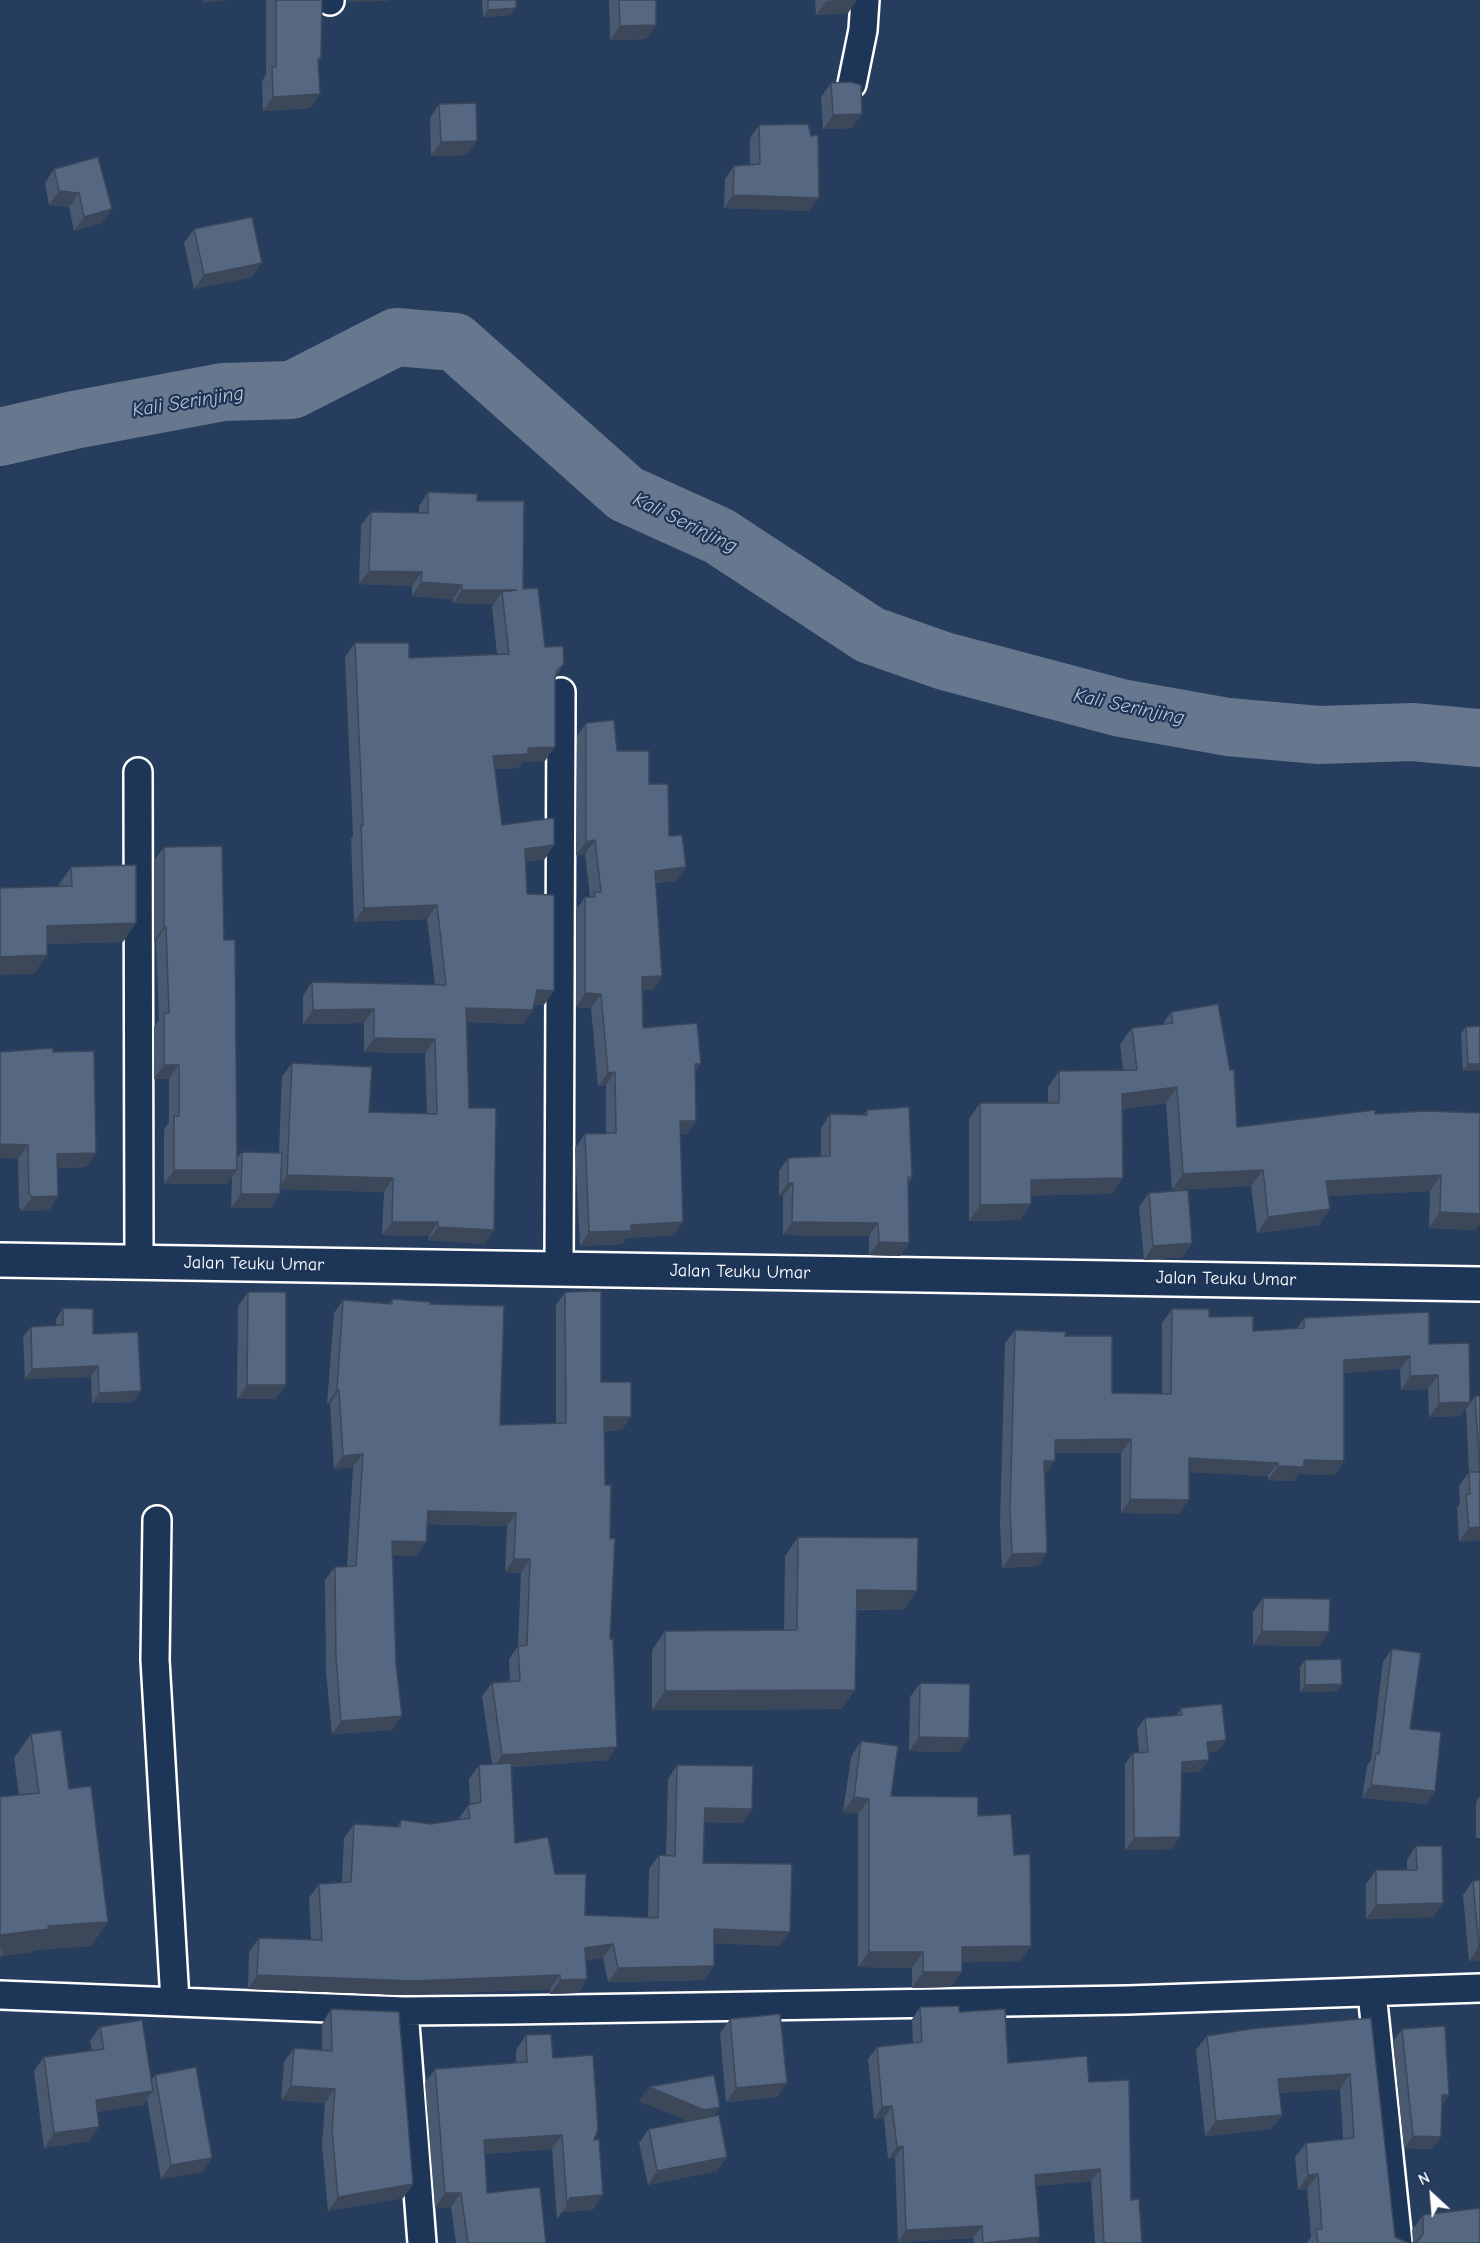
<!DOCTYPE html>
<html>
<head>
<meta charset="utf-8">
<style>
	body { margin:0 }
	#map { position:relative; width:1480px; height:2243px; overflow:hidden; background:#263d5e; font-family:"Comic Neue",sans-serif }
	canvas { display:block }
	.north { position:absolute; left:1402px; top:2165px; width:60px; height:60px; -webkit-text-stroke:4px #1d3557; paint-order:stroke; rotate:334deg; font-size:16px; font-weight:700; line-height:24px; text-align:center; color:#fff }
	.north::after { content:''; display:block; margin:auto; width:21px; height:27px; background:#fff; clip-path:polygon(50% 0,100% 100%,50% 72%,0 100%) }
</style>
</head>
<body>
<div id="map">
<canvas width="1480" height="2243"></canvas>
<div class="north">N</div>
</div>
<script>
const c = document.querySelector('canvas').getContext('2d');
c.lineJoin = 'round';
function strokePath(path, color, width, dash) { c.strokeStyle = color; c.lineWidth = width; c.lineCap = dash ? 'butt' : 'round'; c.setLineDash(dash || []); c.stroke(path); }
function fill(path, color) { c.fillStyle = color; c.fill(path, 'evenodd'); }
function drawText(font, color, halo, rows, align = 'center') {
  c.font = font + ' "Comic Neue",sans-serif'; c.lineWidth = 4.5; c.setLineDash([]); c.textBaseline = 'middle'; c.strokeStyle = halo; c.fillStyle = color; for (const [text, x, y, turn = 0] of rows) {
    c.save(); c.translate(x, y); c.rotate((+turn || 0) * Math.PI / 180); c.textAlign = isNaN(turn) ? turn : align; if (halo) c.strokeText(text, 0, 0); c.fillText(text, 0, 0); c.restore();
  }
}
const river = new Path2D(`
	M0,437L74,420L223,392L292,390L396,337L455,342L626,494L719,536L870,635L944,661L1121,708L1228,727L1319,735L1412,732L1480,738`);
const street = new Path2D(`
	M330,0V1
	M852,84L863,30L865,0
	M138,772L139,1262
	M559,1270L561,692
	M157,1520L155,1660L175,2001
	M1372,1993L1398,2243
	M0,1995L404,2011L510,2010L1128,2000L1480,1988
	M404,2011L422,2243`);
const secondary = new Path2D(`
	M0,1260L1480,1284`);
const wall = new Path2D(`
	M266,0H322L321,58L318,62L320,94L310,108L263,111L262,81L266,75Z
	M482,0H516L511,15L483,17Z
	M609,0H656L646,39L610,40Z
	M815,0H857L848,13L816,15Z
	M831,83L852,128L823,129L821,97Z
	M439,104L467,155L431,156L430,118Z
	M759,125L809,211L724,208L725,179L734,166L750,165V138Z
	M98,157L102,223L74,231L69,207L49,205L45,183L54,169Z
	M194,229L252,277L194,289L184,243Z
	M428,492L477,501L523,589L545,647L564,664L555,677L545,761L522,762L518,768L494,769L502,825L545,859L525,862L527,894L544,1005H534L533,1010L523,1024L467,1022L469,1108L484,1244L428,1240L429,1236L382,1235L384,1192L281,1189L271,1208H231L232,1177L227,1184H164V1130L169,1122V1079H154V1027L159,1020L156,941H154V861L164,847L224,940L236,1159L242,1152H279L282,1077L292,1063L369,1112L427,1114L425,1053L364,1052V1023L303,1024V996L312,982L435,985L427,919L354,922L351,839L353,836L345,657L355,643L409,658L497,654L492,606L494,604L453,603V599L412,596V586L359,584L361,525L371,512H419V506Z
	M586,723L617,751L649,784L669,836L676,881L656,883L653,990H642L643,1028L701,1064L695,1072L696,1121L687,1134H680L674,1235L626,1238L622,1244L580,1246L575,1148L585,1134L606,1133V1085L598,1086L591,1008L576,1007V910L585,897H590L585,854L576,855L577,736Z
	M71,867L123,942L47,944L34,974L58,886Z
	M1171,1012L1237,1127L1375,1114L1479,1113L1480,1112V1224L1475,1230L1429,1228L1430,1191L1328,1196L1330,1209L1319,1225L1257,1233L1251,1186L1172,1190L1166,1103L1122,1109L1112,1194L1031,1195V1204L1020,1220L969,1221V1119L980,1103H1048V1087L1059,1071L1123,1070L1120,1044L1132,1028L1163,1024Z
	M1480,1026V1070L1463,1071L1461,1034L1466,1027Z
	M53,1052L86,1167L57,1168L58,1196L49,1210L22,1211L19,1207L18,1159Z
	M867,1110L912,1177L908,1183L909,1243L900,1256L869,1255V1236L783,1235V1196H779V1171L788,1158L821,1156V1128L830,1114L864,1115Z
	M1149,1193L1192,1243L1182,1257L1144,1260L1139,1207Z
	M248,1292L276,1399H237L238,1306Z
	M565,1292L601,1382L622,1430L604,1431L610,1639L608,1760L512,1767L515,1843L555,1874L585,1915L648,1918L649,1869L659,1855L666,1856L668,1779L677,1765L752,1809L742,1823L705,1822L703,1863L780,1946L714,1943L704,1980L608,1982L603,1958L586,1960L587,1979L578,1993L550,1994V1989L404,1995L248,1989L249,1952L259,1938L311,1940L309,1898L319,1884L342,1882L344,1838L354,1824L397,1827L401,1820L431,1824L458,1820L468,1805H470L469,1779L479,1765L492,1764L482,1696L492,1683L510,1682L509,1659L518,1646L521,1573L505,1572L507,1526L427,1524L417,1556L393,1555L396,1664L402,1716L392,1730L332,1734L326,1672L325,1580L335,1567L347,1566L353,1467L334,1469L330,1404H327L334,1313L343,1300L389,1304L392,1299L430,1304L500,1425L556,1424V1305Z
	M63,1308L93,1334L133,1402L92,1403L91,1377L25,1379L23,1337L31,1327L56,1326V1319Z
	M1172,1309L1209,1317L1253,1331L1297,1328L1304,1318L1429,1344L1470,1402L1460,1416L1429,1417L1428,1389L1401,1390L1400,1369L1344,1373V1461L1334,1475L1299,1474L1294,1481L1268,1480V1476L1189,1472L1179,1514L1121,1513V1453H1055L1045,1474L1047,1553L1038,1566L1002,1568L1000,1523L1005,1343L1015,1330L1065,1336L1112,1393L1162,1394V1323Z
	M1475,1396H1480V1540L1459,1542L1457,1508L1460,1503L1459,1486L1469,1472L1466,1409Z
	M798,1537L903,1610H857L855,1690L841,1709L652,1710V1650L665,1631L784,1630L785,1556Z
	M1263,1598L1319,1646L1253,1645V1612Z
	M1392,1649L1410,1729L1435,1791L1426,1804L1362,1798L1367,1766L1371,1760L1383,1662Z
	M1305,1660L1342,1684L1337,1691L1300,1692V1667Z
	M920,1683L959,1752L909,1751L910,1697Z
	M1181,1708L1226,1740L1218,1751L1208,1752L1200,1771L1181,1773L1172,1849L1125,1850V1764L1133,1753L1139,1752L1137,1729L1145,1718L1177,1715Z
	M31,1734L91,1946L34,1950L32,1952L3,1956L19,1795L14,1758Z
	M861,1741L891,1796L978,1816L1020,1961L962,1962L951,1987L912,1988V1968L858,1967V1814L843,1812L851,1757Z
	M1480,1796V1838H1476V1802Z
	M1416,1846L1443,1903L1433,1917L1366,1919V1884L1376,1870H1407V1860Z
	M1473,1881L1480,1960L1469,1961L1463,1895Z
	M920,2007L959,2012L1008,2063L1089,2082L1131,2200L1142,2243H1095L1091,2181L1036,2186L1040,2237L1036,2243H974L973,2238L898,2242L895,2158L888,2159L884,2118L874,2119L868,2059L877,2047L913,2043L912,2019Z
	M331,2009L413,2184L403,2198L328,2211L322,2145L325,2103L281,2100L284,2062L294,2048L322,2050V2024Z
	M1371,2018L1395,2237L1408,2243H1307L1311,2237L1307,2189L1298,2190L1295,2157L1306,2143L1343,2139L1340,2089L1280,2093L1282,2115L1271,2129L1205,2136L1196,2050L1207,2036Z
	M730,2019L787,2083L777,2097L726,2102L720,2033Z
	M100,2027L151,2080L155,2075L212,2158L202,2172L161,2179L147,2099L143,2105L97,2112L89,2141L44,2148L34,2071L44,2057L92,2051L90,2041Z
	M1402,2029L1449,2095L1442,2105L1441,2137L1432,2149L1404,2148L1393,2042Z
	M526,2035L553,2058L594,2140L593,2210L562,2212L557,2219L552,2149L485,2154L487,2193L546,2243H456L451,2207L435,2208L425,2083L435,2069L516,2063V2050Z
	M649,2087L713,2116L727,2157L717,2171L648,2185L639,2143L649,2129L688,2121L639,2101Z
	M1423,2215L1480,2243H1413L1412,2230Z`);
const shadedWall = new Path2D(`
	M203,0H228L202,3Z
	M347,0H389L388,1L346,2Z
	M838,0H857L848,13L816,15L826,1Z
	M516,8L511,15L483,17L488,10Z
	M656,25L646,39L610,40L620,26Z
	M320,94L310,108L263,111L273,97Z
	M862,114L852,128L823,129L833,115Z
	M477,141L467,155L431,156L441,142Z
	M59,191L79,193L69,207L49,205Z
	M733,195L819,198L809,211L724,208Z
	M112,209L102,223L74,231L84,217Z
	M262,263L252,277L194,289L204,275Z
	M369,571L422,572L412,586L359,584Z
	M421,582L462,585L453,599L412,596Z
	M462,590H517L502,592L494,604L453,603Z
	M555,747L545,761L522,762L518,768L483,770L493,756L528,748Z
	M595,840L585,854L576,855L586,842Z
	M554,845L545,859L515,863L525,849Z
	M686,867L676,881L646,884L655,871Z
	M437,905L427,919L354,922L364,908Z
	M136,923L123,942L34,944L47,926Z
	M164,927H166L156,941H154Z
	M47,955L34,974L0,975V957Z
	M662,976L653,990L633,991L642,977Z
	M537,990L554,991L544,1005L527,1004Z
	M585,993L601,994L591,1008L576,1007Z
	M466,1008L533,1010L523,1024L456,1022Z
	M374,1009L364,1023L303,1024L313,1010Z
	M374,1038L435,1039L425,1053L364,1052Z
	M695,1064H701L691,1077Z
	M1468,1064H1480V1070L1463,1071Z
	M164,1065H179L169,1079H154Z
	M615,1072L606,1085L598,1086L608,1073Z
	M1177,1087L1166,1103L1111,1110L1122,1094Z
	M680,1121H696L687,1134H670Z
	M0,1144L28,1145L18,1159L0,1158Z
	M96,1153L86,1167L47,1168L57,1154Z
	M174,1170H237L227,1184H164Z
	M1263,1170L1251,1186L1172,1190L1183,1174Z
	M287,1175L393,1178L384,1192L278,1189Z
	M1441,1175L1430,1191L1315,1197L1326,1181Z
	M1123,1178L1112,1194L1019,1196L1031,1180Z
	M788,1183H793L783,1196H779Z
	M241,1194H280L271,1208H231Z
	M58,1196L49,1210L22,1211L32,1197Z
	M1031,1204L1020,1220L969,1221L980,1205Z
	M1330,1209L1319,1225L1257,1233L1268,1217Z
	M1440,1212L1480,1214V1224L1475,1230L1429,1228Z
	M392,1222H438L429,1236L382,1235Z
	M683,1222L674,1235L626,1238L622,1244L580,1246L589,1232L631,1225Z
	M792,1222L878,1223L869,1236L783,1235Z
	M438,1227L494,1230L484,1244L428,1240Z
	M879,1242L909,1243L900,1256L869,1255Z
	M1192,1243L1182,1257L1144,1260L1153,1246Z
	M1410,1356L1400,1369L1334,1374L1344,1360Z
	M98,1366L91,1377L25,1379L32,1369Z
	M1438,1375L1428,1389L1401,1390L1410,1376Z
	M247,1385H286L276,1399H237Z
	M337,1390H339L330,1404H327Z
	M141,1391L133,1402L92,1403L99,1393Z
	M1470,1402L1460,1416L1429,1417L1439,1403Z
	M604,1417H631L622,1430L595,1431Z
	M1131,1439L1121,1453H1046L1055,1440Z
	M363,1454L353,1467L334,1469L343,1456Z
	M1189,1458L1278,1463L1268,1476L1179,1472Z
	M1304,1460L1344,1461L1334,1475L1299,1474L1294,1481L1268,1480L1278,1466Z
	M1044,1461H1055L1045,1474H1035Z
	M1130,1499L1189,1500L1179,1514L1121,1513Z
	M428,1511L516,1513L507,1526L419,1524Z
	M1480,1527V1540L1459,1542L1469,1528Z
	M392,1541L426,1542L417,1556L383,1554Z
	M1047,1553L1038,1566L1002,1568L1012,1554Z
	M514,1559H530L521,1573L505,1572Z
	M857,1590L917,1591L903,1610L844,1609Z
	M1262,1631L1329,1632L1319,1646L1253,1645Z
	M1342,1684L1337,1691L1300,1692L1305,1685Z
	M855,1690L841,1709L652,1710L665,1691Z
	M402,1716L392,1730L332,1734L341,1721Z
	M919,1737L969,1738L959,1752L909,1751Z
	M1226,1740L1218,1751L1199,1753L1207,1742Z
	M617,1747L608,1760L493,1768L502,1755Z
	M1209,1760L1200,1771L1173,1774L1182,1762Z
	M1371,1785L1435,1791L1426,1804L1362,1798Z
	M854,1797L869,1799L858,1814L843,1812Z
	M705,1808L752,1809L742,1823L695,1822Z
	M1180,1837L1172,1849L1125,1850L1134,1838Z
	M1443,1903L1433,1917L1366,1919L1376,1905Z
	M108,1922L91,1946L34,1950L32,1952L3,1956L0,1960V1935L48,1926Z
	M714,1929L790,1932L780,1946L704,1943Z
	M613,1944L603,1958L575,1962L585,1948Z
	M1031,1946L1020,1961L951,1963L962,1947Z
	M1479,1947H1480V1960L1469,1961Z
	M869,1952H923L912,1968L858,1967Z
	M714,1966L704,1980L608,1982L618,1968Z
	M923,1972H962L951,1987L912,1988Z
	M257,1975H560L550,1989L404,1995L248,1989Z
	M587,1979L578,1993L550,1994L560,1980Z
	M1350,2074L1340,2089L1268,2094L1278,2079Z
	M787,2083L777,2097L726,2102L736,2088Z
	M291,2086L335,2089L325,2103L281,2100Z
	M649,2087L720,2107L710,2121L694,2124L639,2101Z
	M153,2091L143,2105L86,2114L96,2100Z
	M1442,2095H1449L1441,2107Z
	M892,2106L884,2118L874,2119L882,2107Z
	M1282,2115L1271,2129L1205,2136L1216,2121Z
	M99,2127L89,2141L44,2148L54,2133Z
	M562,2135L552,2149L474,2155L484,2140Z
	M1413,2136L1441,2137L1432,2149L1404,2148Z
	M903,2146L895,2158L888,2159L897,2147Z
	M727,2157L717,2171L648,2185L657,2171Z
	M212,2158L202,2172L161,2179L171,2165Z
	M1100,2169L1091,2181L1026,2187L1035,2175Z
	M1318,2174L1307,2189L1298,2190L1308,2175Z
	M413,2184L403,2198L328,2211L338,2197Z
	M445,2193H461L451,2207L435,2208Z
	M603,2195L593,2210L562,2212L567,2205L570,2198Z
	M982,2226L973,2238L898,2242L906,2230Z
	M1040,2237L1036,2243H987Z`);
const building = new Path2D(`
	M276,0H322L321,58H318L320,94L273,97L272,67H276Z
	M488,0H516V8L488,10Z
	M619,0H656V25L620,26Z
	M851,82L861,85L862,114L833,115L831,83Z
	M476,103L477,141L441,142L439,104Z
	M808,124L811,136L818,135L819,198L733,195L734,166L760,164L759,125Z
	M98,157L112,209L84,217L79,193L59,191L54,169Z
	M252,217L262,263L204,275L194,229Z
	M428,492L477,494V501H524L523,589L538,588L545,647L563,646L564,664L557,670L555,678V747L528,748V754L493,756L502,825L554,818V845L525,849L527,894L554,895V991L537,990L533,1010L466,1008L469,1108H496L494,1230L438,1227V1222H392L393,1178L287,1175L292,1063L372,1067L369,1112L437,1114L435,1039L374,1038V1009L313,1010L312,982L446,985L437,905L364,908L361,825H363L355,643H409V658L509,654L502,592L517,590H462V585L421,582L422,572L369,571L371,512L428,513Z
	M614,720L617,751H649V784H668L669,836L682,835L686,867L655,871L662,976L642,977L643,1028L697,1023L701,1064H695L696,1121H680L683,1222L631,1225V1231L589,1232L585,1134L616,1133L615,1072L608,1073L601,994L585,993V897H595L594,892H601L595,840L586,842V723Z
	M222,846L224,940H235L237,1170H174V1116H179V1065H164V1013H169L166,927H164V847Z
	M136,865V923L47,926V955L0,957V888L72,886L71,867Z
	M1218,1004L1230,1070H1234L1237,1127L1375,1110V1114L1426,1111L1480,1113V1214L1440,1212L1441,1175L1326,1181L1330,1209L1268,1217L1263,1170L1183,1174L1177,1087L1122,1094L1123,1178L1031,1180V1204L980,1205V1103H1059V1071L1137,1070L1132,1028L1173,1023L1171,1012Z
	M1480,1026V1064H1468L1466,1027Z
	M53,1048V1052L94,1051L96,1153L57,1154L58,1196L32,1197L29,1193L28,1145L0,1144V1052Z
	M909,1107L912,1177H908L909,1243L879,1242L878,1223L792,1222L793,1183H788V1158L830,1156V1114L867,1115V1110Z
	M242,1152L282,1153L280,1194H241Z
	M1188,1190L1192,1243L1153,1246L1149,1193Z
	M601,1291V1382H631V1417H604L605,1485H611L610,1539L615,1538L610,1639H613L617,1747L502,1755L492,1683L520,1681L518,1646L527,1645L530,1559H514L516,1513L428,1511L426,1542L392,1541L396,1664L402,1716L341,1721L336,1658L335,1567L356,1566L363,1454L343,1456L339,1390H337L343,1300L392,1304V1299L430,1302V1304L504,1306L500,1425L566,1423L565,1292Z
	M248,1292H286V1385H247Z
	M63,1308L93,1309V1334L138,1332L141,1391L99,1393L98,1366L32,1369L31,1327L63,1325Z
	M1172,1309H1209V1317L1253,1316V1331L1304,1328V1318L1429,1312V1344L1469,1343L1470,1402L1439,1403L1438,1375L1410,1376V1356L1344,1360V1461L1304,1460V1467L1278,1466V1463L1189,1458V1500L1130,1499L1131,1439L1055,1440V1461H1044L1047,1553L1012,1554L1010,1509L1015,1330L1066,1332L1065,1336H1112V1393L1171,1394Z
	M1475,1396H1480V1527L1469,1528L1466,1495L1470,1494L1469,1472H1480Z
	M798,1537L918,1538L917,1591L857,1590L855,1690L665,1691V1631L797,1630Z
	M1263,1598L1330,1599L1329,1632L1262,1631Z
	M1392,1649L1421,1653L1410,1729L1441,1732L1435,1791L1371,1785L1376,1753L1379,1754Z
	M1341,1659L1342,1684L1305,1685V1660Z
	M920,1683L970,1684L969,1738L919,1737Z
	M1222,1704L1226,1740L1207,1742L1209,1760L1182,1762L1180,1837L1134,1838L1133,1753L1148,1752L1145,1718L1182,1715L1181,1708Z
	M61,1730L69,1789L91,1786L108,1922L48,1926L49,1929L0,1935V1797L39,1793L31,1734Z
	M861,1741L898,1746L891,1796L978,1797V1816L1011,1814L1014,1855L1030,1854L1031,1946L962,1947V1972H923V1952H869V1799L854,1797Z
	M511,1763L515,1843L548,1837L555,1874H586L585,1915L658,1918L659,1855L675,1856L677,1765L753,1766L752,1809L705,1808L703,1863L792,1864L790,1932L714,1929V1966L618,1968L613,1944L585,1948L587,1979L560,1980V1975L414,1981L257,1975L259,1938L322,1940L319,1884L351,1882L354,1824L400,1827L401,1820L431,1824L470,1818L468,1805L481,1802L479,1765Z
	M1416,1846H1442L1443,1903L1376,1905V1870H1417Z
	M1480,1880V1947H1479L1473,1881Z
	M0,1937L3,1956H0Z
	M959,2006V2012L1005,2009L1008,2063L1087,2056L1089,2082L1129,2080L1131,2200L1139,2199L1142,2243H1104L1100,2169L1035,2175L1040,2237L983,2243L982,2226L906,2230L903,2146L897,2147L892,2106L882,2107L877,2047L922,2042L920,2007Z
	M331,2009L399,2012L413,2184L338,2197L332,2131L335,2089L291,2086L294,2048L332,2051Z
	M780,2014L787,2083L736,2088L730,2019Z
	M1371,2018L1395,2237L1408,2243H1318L1316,2229H1322L1318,2174L1308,2175L1306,2143L1354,2138L1350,2074L1278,2079L1282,2115L1216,2121L1207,2036L1250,2029Z
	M142,2020L153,2091L96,2100L99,2127L54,2133L44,2057L104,2049L100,2027Z
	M1445,2026L1449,2095H1442L1441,2137L1413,2136L1402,2029Z
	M551,2034L553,2058L593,2055L598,2129L594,2140L599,2139L603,2195L570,2198L567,2205L562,2135L484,2140L487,2193L540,2187L546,2243H468L461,2193H445L435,2069L527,2062L526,2035Z
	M196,2067L212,2158L171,2165L155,2075Z
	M714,2075L720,2107L704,2110L649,2087Z
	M719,2115L727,2157L657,2171L649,2129Z
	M1480,2208V2243H1412L1418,2241L1423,2234V2215Z`);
const streetNames = [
	["Jalan Teuku Umar",254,1264,1],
	["Jalan Teuku Umar",740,1272,1],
	["Jalan Teuku Umar",1226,1279,1]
];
const waterNames = [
	["Kali Serinjing",188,402,-9],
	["Kali Serinjing",685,523,26],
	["Kali Serinjing",1129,707,12]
];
strokePath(river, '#67788e', 58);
strokePath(street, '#fff', 32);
strokePath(secondary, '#fff', 38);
strokePath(street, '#1d3557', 27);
strokePath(secondary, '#1d3557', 33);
fill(wall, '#49596f');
fill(shadedWall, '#3c485a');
fill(building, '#556781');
strokePath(building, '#3c485a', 1.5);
drawText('18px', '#fff', '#1d3557', streetNames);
drawText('italic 20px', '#bbc2cc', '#1d3557', waterNames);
</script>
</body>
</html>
